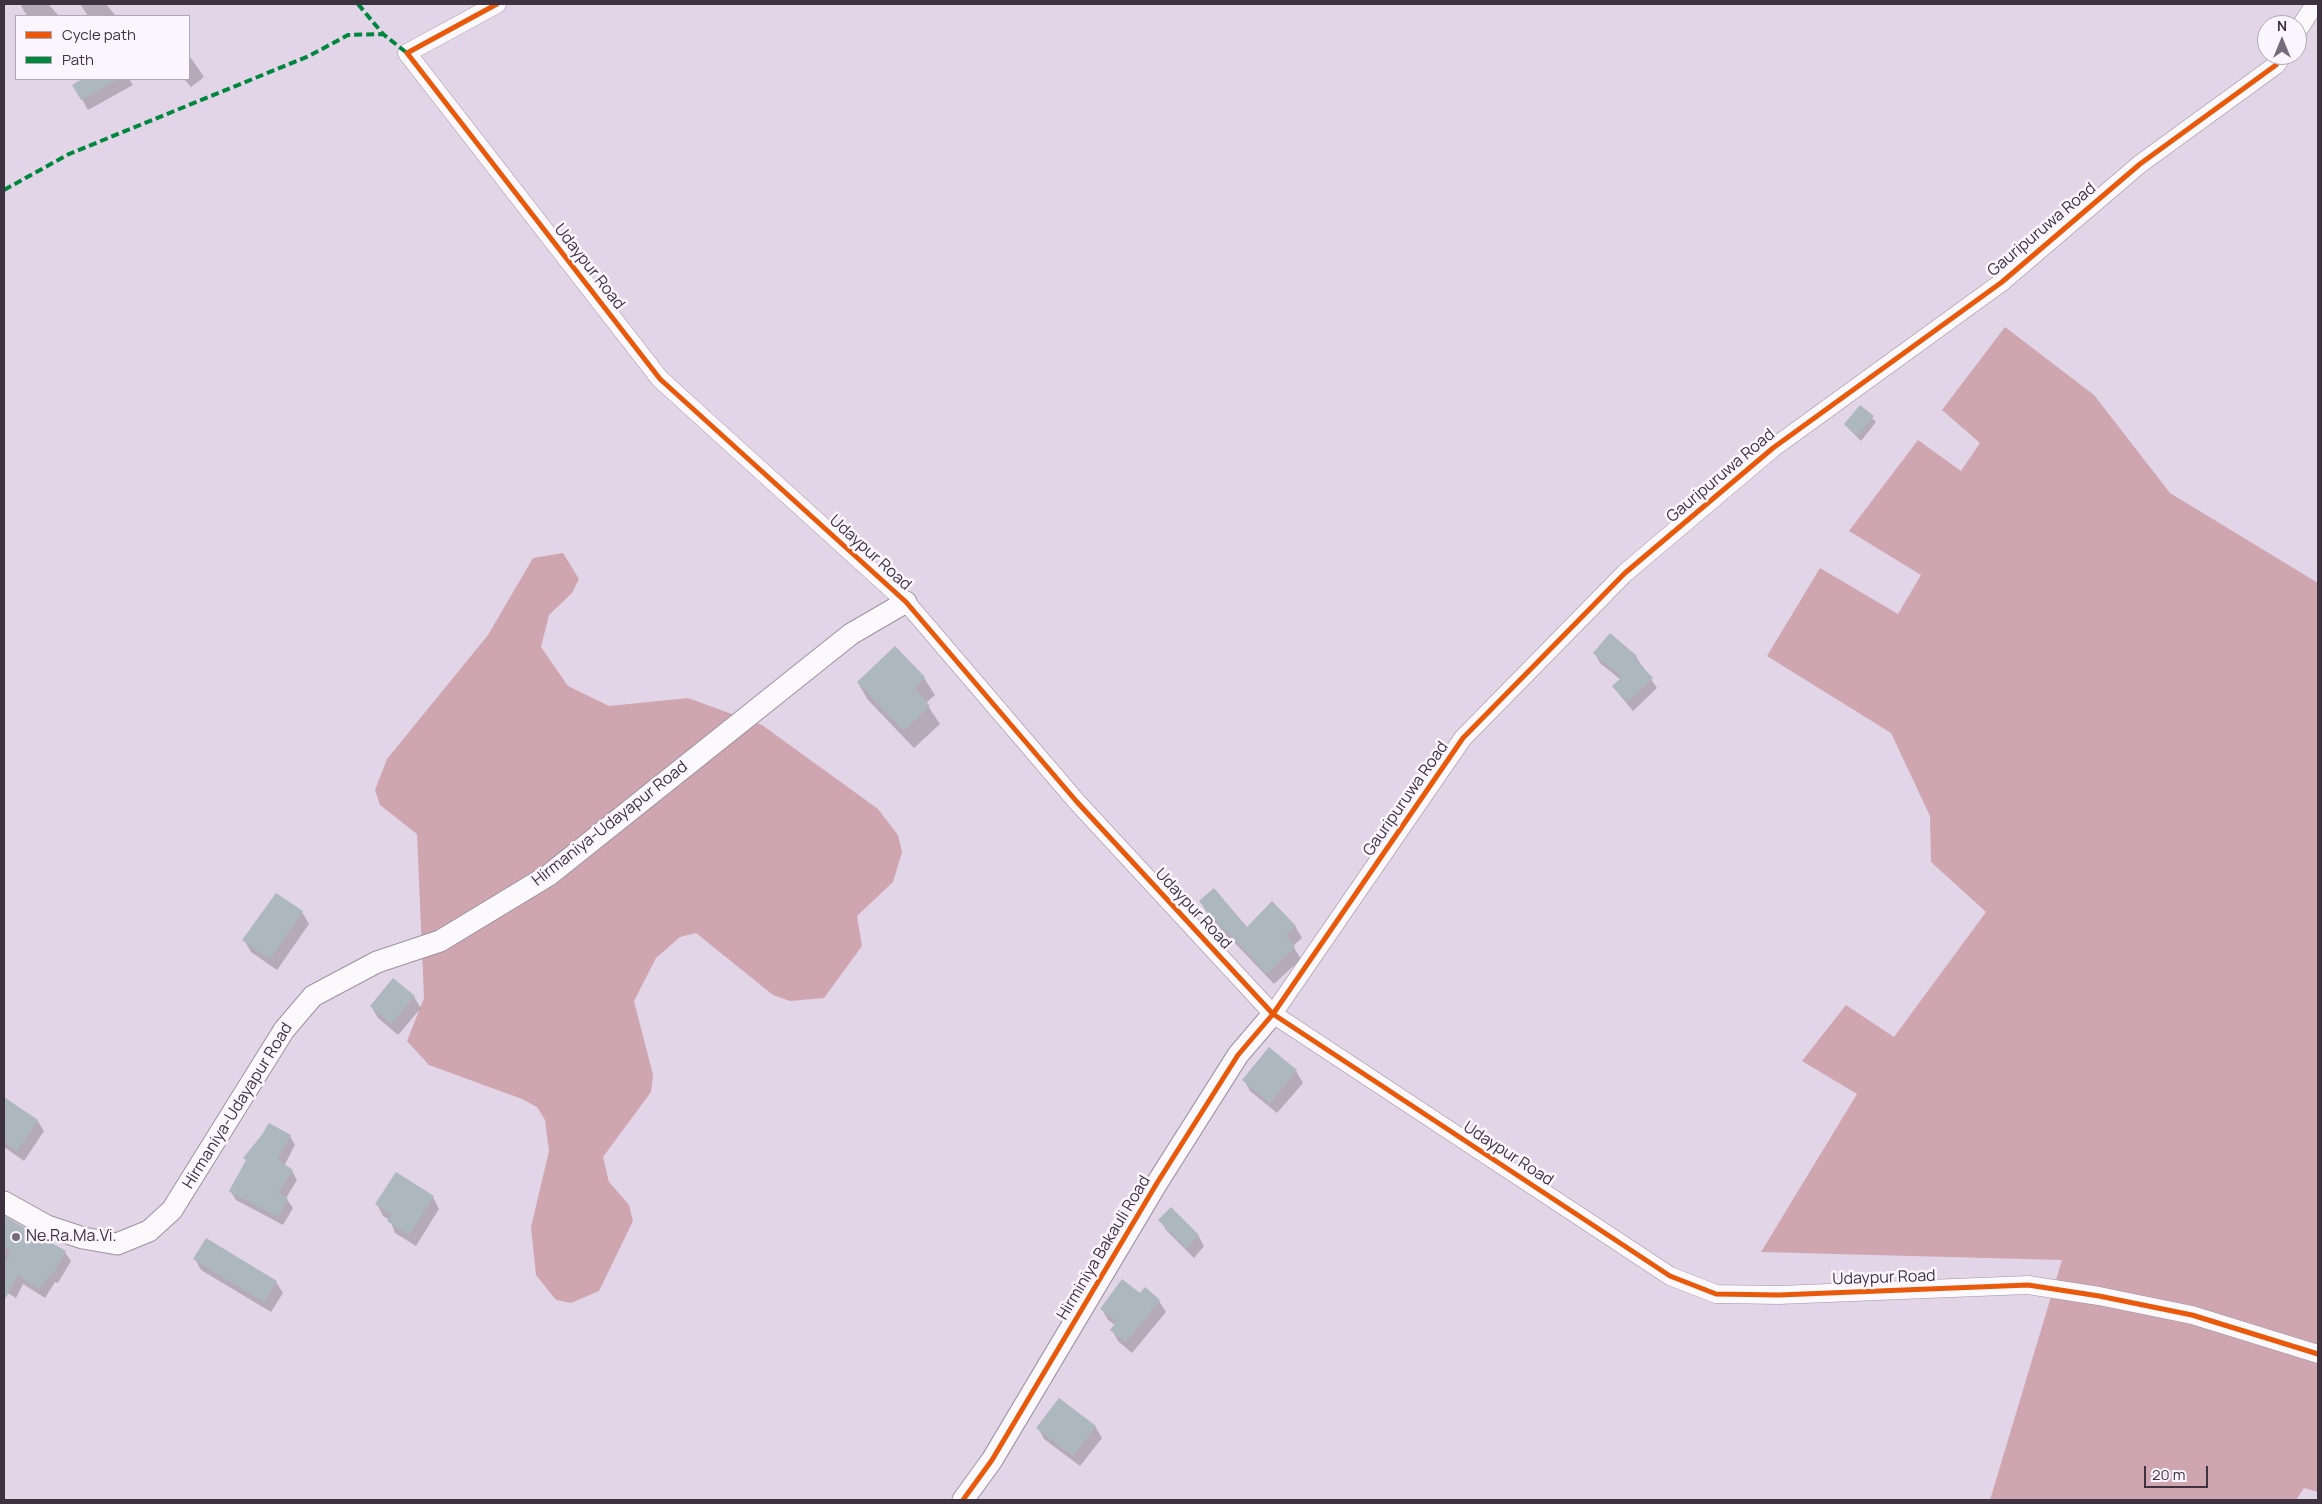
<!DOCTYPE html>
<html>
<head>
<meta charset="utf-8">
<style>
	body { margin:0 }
	#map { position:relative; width:2322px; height:1504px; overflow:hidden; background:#e2d5e8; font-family:Manrope,sans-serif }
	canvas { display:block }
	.frame { position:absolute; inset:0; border:5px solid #3c3240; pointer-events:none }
	.legend { position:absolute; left:15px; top:15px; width:175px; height:65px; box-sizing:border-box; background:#fbf6fe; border:1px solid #afa8b2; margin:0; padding:6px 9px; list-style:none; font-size:15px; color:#3c3240 }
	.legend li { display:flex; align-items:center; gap:10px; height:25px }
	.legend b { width:25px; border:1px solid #afa8b2 }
	.north { position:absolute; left:2257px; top:15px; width:50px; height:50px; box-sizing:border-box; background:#fbf6fe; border:1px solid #afa8b2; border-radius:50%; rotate:0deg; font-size:14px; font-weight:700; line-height:20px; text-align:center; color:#3c3240 }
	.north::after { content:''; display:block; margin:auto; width:18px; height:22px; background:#766b7b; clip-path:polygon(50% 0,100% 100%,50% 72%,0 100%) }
	.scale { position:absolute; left:2144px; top:1466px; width:64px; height:22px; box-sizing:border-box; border:2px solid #3c3240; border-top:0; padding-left:6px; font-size:15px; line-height:18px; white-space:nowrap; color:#3c3240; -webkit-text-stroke:4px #fbf6fe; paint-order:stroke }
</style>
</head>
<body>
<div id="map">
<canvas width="2322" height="1504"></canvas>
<div class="frame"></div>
<ul class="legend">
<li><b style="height:6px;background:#e8590c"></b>Cycle path</li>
<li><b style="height:6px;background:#00873e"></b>Path</li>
</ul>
<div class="north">N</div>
<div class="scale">20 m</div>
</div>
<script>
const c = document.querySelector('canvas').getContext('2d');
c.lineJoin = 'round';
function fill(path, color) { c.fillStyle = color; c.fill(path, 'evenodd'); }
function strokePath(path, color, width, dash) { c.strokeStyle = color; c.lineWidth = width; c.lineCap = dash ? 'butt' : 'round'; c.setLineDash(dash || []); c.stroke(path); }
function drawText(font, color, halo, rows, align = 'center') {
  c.font = font + ' Manrope,sans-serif'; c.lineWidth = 5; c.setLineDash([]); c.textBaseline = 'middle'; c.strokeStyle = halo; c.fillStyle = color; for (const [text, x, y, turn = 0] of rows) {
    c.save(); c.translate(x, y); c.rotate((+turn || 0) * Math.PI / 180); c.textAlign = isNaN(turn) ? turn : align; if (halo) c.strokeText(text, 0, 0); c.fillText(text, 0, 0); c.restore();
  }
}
const forest = new Path2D(`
	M2005,327L2094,395L2170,493L2318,583V1492L2304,1488L2296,1500H1990L2062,1260L1761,1252L1857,1094L1802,1061L1846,1005L1894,1037L1986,912L1931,862L1930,816L1891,733L1767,656L1820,568L1898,614L1921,575L1849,531L1918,440L1961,471L1980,443L1942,410Z
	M563,553L579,579L572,593L549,615L541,647L568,686L609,706L688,698L762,725L878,809L898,835L902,852L893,882L857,916L862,946L824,998L790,1001L773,995L696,933L680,937L656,958L634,1001L653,1075L651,1092L603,1157L609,1182L629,1205L633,1221L599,1291L571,1303L556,1300L536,1275L531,1227L549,1151L545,1120L537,1107L522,1099L429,1065L407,1041L424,998L417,834L380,805L375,790L387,759L488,635L533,558Z`);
const shadow = new Path2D(`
	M24,4H48L59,16H27L21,6Z
	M80,4H106L116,16H88Z
	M189,55L204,77L191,87L184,79H189Z
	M85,79H129L133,85L88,110L74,85Z
	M1860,407L1876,422L1861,441L1845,425Z
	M895,647L924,678L935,695L926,703L940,724L914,748L868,700L858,683Z
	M1595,654L1636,657L1657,688L1633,711L1613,687L1621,680L1600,663Z
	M276,894L302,912L309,924L277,970L251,952L244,940Z
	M1200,901L1246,928L1295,926L1302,938L1293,946L1301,959L1274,984L1233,941L1232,942L1207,913Z
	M393,980L414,997L421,1008L398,1035L378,1018L371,1006Z
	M1269,1049L1296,1071L1303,1083L1277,1113L1250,1091L1244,1080Z
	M4,1098L37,1120L44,1131L24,1161L4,1147Z
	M290,1136L295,1145L284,1166L292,1171L297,1180L286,1198L293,1208L283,1225L236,1200L230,1191Z
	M433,1197L439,1209L416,1246L395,1233L390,1220L383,1216L377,1204Z
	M5,1218L65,1252L71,1261L58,1283L55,1282L45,1298L23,1284L16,1298L4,1291Z
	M1160,1220L1198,1235L1204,1246L1194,1258L1166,1230Z
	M195,1259L276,1282L283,1293L271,1312L201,1270Z
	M1141,1294L1159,1301L1166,1312L1132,1353L1118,1341L1112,1330L1115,1325L1108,1320L1102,1309Z
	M1095,1426L1102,1438L1080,1466L1044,1439L1038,1428Z`);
const building = new Path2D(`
	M82,79H118L81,100L72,85Z
	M1860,405L1874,416L1857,436L1844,424Z
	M1610,633L1637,656L1635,659L1653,678L1627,702L1612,686L1622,677L1593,653Z
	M895,646L925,677L914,688L930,706L904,731L857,682Z
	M1214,888L1247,927L1272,901L1296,926L1285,936L1295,947L1267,974L1226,930L1224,931L1199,901Z
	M276,893L303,911L270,959L242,940Z
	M393,978L415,996L391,1024L370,1006Z
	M1269,1047L1297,1070L1270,1103L1242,1080Z
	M4,1097L38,1120L17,1151L4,1142Z
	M269,1123L291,1135L277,1159L293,1170L278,1193L288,1198L278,1217L229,1191L246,1160L243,1158L261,1136Z
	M396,1172L434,1196L409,1235L387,1221L392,1215L375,1204Z
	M1171,1207L1199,1235L1187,1249L1158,1220Z
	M4,1216L66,1251L52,1275L50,1274L39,1289L18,1275L4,1301V1265L12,1251L4,1247Z
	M206,1238L277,1281L264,1302L193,1259Z
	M1122,1279L1140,1293L1145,1287L1160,1300L1126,1342L1110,1330L1117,1321L1100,1309Z
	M1059,1398L1096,1426L1073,1456L1036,1428Z`);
const minor = new Path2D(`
	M497,4L407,53L660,379L906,602L1077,802L1273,1014L1670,1276L1716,1294L1779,1295L2028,1285L2099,1296L2192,1315L2318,1354
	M2297,32L2315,4
	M1273,1014L1463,738L1625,573L1773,448L2002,282L2140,164L2276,65L2283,55`);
const tertiary = new Path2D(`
	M4,1202L47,1226L83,1238L117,1244L149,1231L172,1210L284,1030L313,996L377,962L440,941L549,875L851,634L906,602
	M963,1500L992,1460L1157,1183L1238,1055L1273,1014`);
const quiet = new Path2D(`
	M358,4L383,34L407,53
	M4,190L69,154L309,56L348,35L383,34`);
const cycleway = new Path2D(`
	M497,4L407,53L660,379L906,602L1077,802L1273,1014L1670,1276L1716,1294L1779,1295L2028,1285L2099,1296L2192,1315L2318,1354
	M963,1500L992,1460L1157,1183L1238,1055L1273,1014L1463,738L1625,573L1773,448L2002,282L2140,164L2276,65L2283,55`);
const markers = [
	[16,1237,5,"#766b7b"]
];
const streetNames = [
	["Gauripuruwa Road",2042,230,-40],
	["Udaypur Road",589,267,52],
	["Gauripuruwa Road",1721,476,-40],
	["Udaypur Road",870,553,42],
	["Gauripuruwa Road",1406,799,-55],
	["Hirmaniya-Udayapur Road",610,824,-38],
	["Udaypur Road",1193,909,47],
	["Hirmaniya-Udayapur Road",238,1106,-58],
	["Udaypur Road",1508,1154,33],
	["Hirminiya Bakauli Road",1104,1248,-59],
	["Udaypur Road",1884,1278,-2]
];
const poiNames = [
	["Ne.Ra.Ma.Vi.",26,1237]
];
fill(forest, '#cfa6b0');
fill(shadow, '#0003');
fill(building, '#adb7bf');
strokePath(minor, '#9c92a0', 19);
strokePath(tertiary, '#9c92a0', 23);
strokePath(minor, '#fbf9fc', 18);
strokePath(tertiary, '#fbf9fc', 21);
strokePath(quiet, '#00873e', 4, [8, 4]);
strokePath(cycleway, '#e8590c', 5);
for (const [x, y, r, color] of markers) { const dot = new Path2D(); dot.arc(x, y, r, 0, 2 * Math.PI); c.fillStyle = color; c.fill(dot); strokePath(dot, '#fbf6fe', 2); }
drawText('16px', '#3c3240', '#fbf6fe', streetNames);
drawText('16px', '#3c3240', '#fbf6fe', poiNames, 'left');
</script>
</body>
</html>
